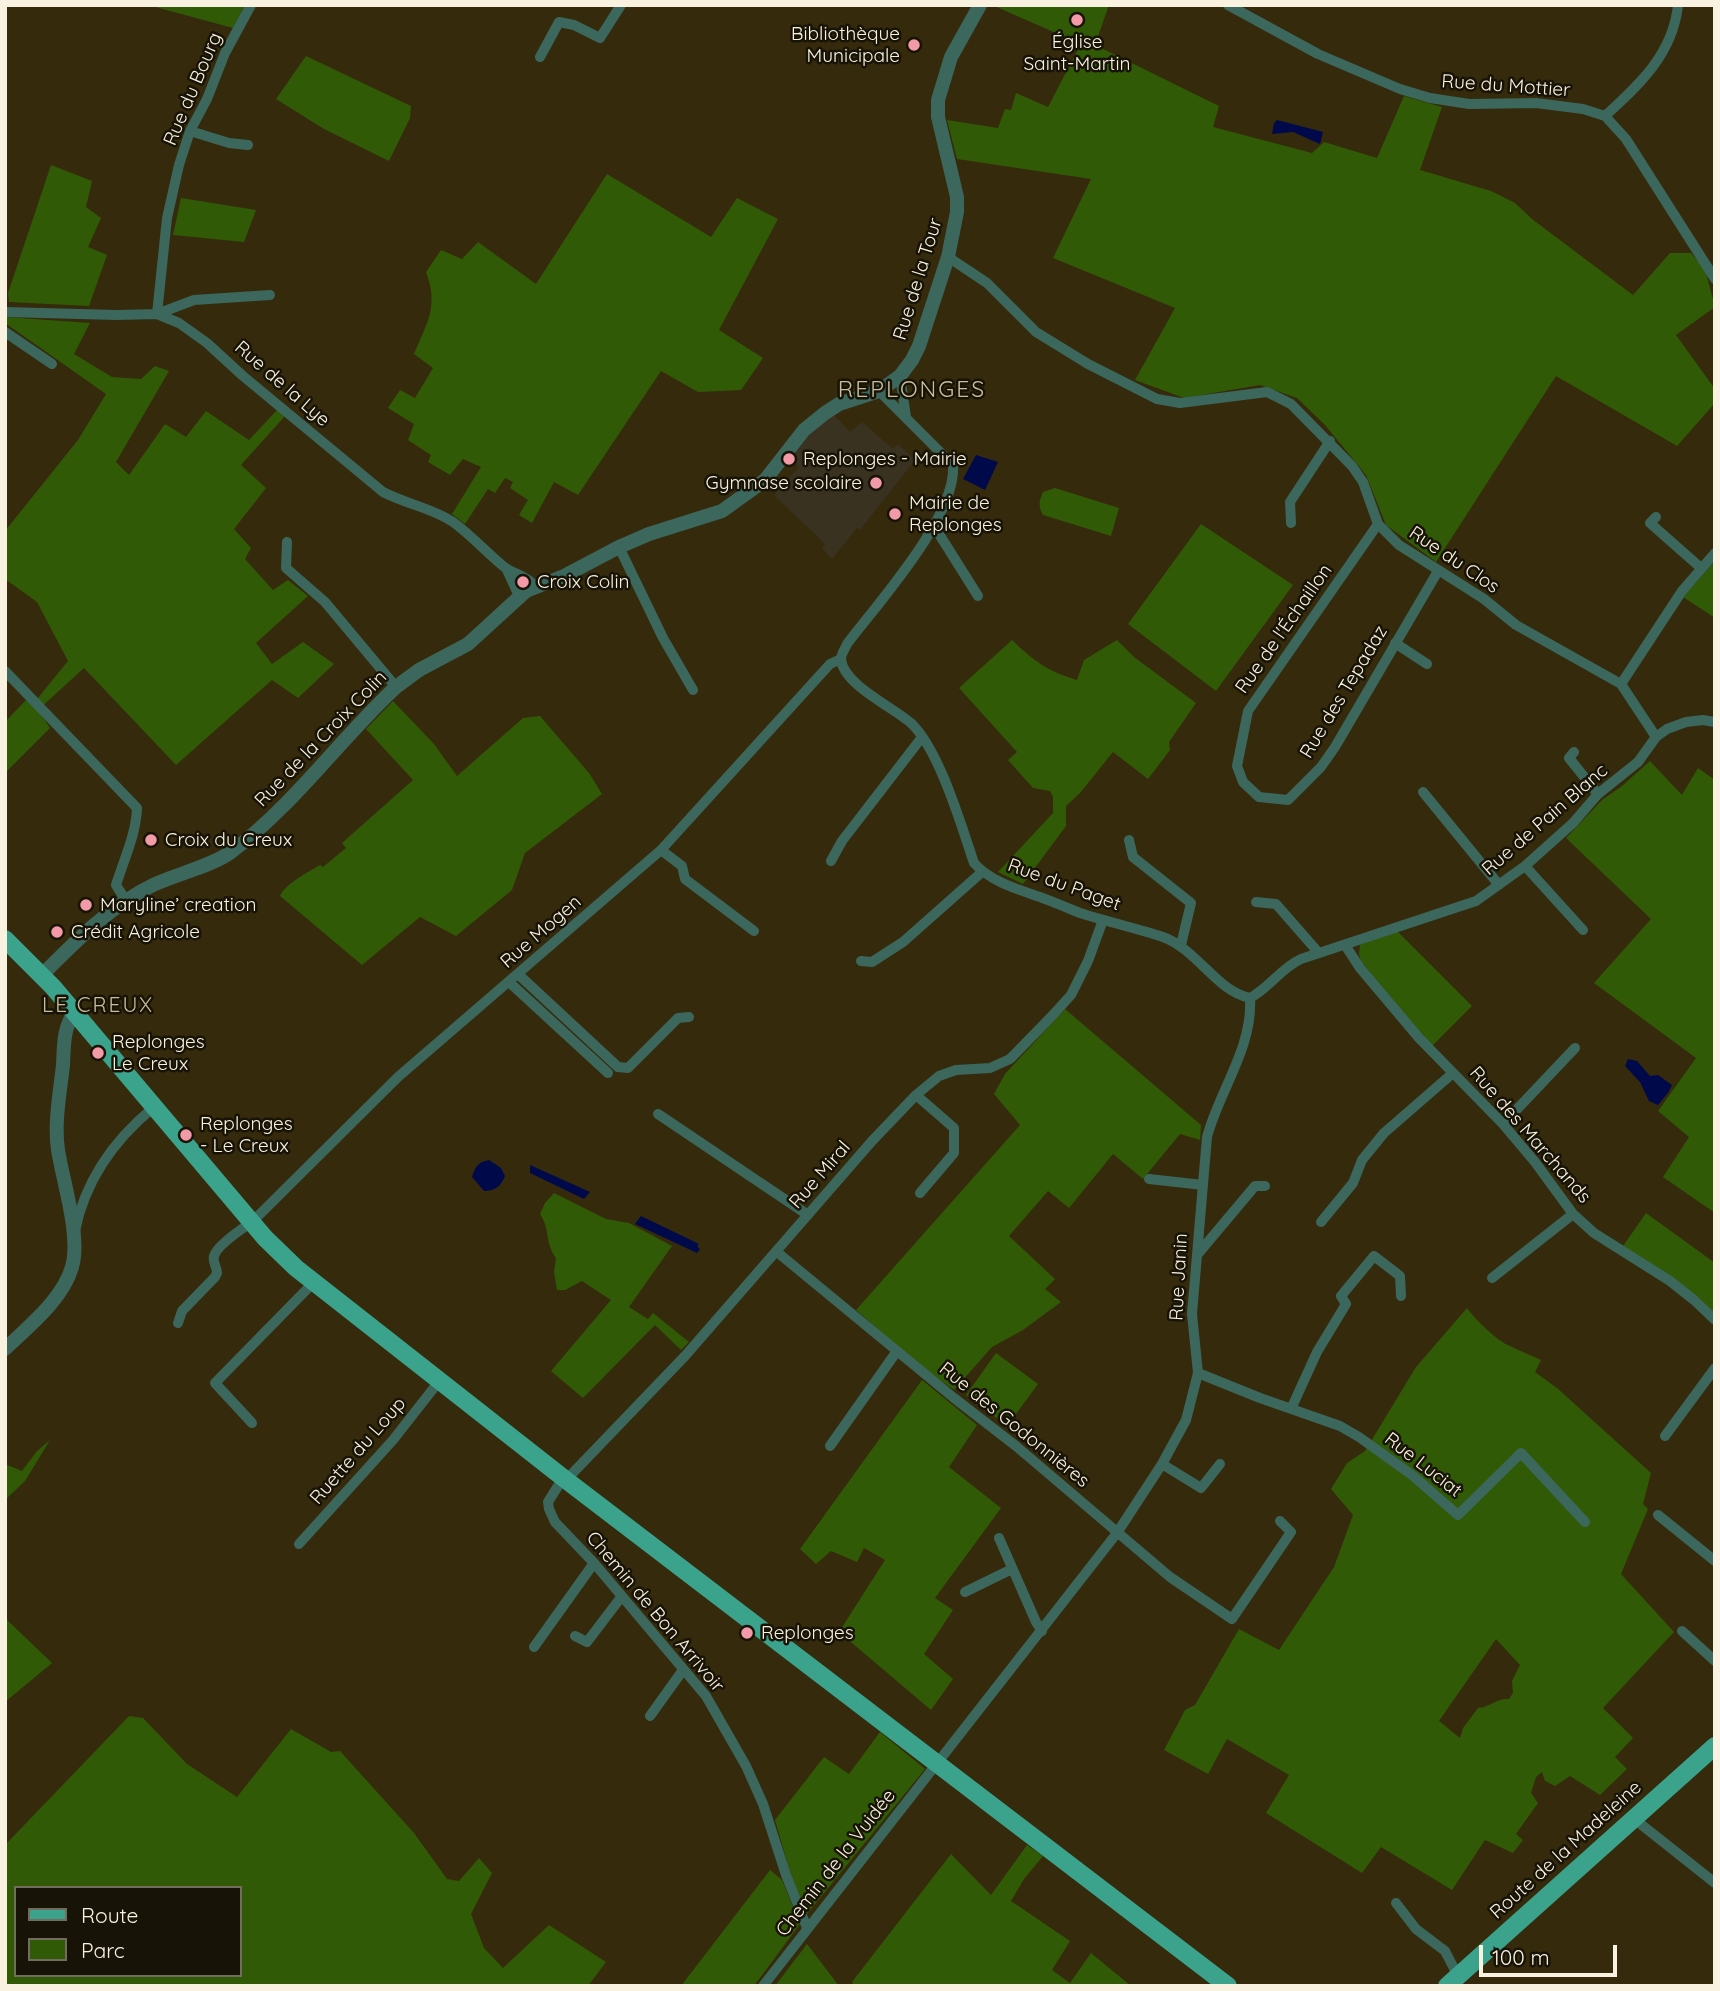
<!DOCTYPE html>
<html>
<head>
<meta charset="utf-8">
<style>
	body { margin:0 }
	#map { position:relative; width:1720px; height:1991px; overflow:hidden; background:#352a0c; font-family:Quicksand,sans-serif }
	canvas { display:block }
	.frame { position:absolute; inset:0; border:7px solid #f9f2e1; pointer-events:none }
	.legend { position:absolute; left:14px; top:1886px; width:228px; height:91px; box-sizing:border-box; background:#181307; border:2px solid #726c5e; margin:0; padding:9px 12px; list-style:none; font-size:21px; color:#f9f2e1 }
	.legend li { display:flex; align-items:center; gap:14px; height:35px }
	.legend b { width:35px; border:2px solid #726c5e }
	.scale { position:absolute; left:1479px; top:1945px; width:138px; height:32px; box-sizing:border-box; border:4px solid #f9f2e1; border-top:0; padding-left:9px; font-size:21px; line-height:24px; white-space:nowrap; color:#f9f2e1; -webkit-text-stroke:5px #181307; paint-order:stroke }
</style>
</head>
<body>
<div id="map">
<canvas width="1720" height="1991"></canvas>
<div class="frame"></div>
<ul class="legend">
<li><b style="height:9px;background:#3ba28c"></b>Route</li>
<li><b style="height:19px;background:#315a07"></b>Parc</li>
</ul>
<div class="scale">100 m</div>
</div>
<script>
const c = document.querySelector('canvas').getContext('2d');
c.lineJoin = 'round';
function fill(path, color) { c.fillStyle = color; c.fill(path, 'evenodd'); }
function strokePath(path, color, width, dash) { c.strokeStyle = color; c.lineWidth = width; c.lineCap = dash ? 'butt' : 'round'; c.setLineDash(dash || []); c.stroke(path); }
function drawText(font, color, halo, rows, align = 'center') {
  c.font = font + ' Quicksand,sans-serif'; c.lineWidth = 5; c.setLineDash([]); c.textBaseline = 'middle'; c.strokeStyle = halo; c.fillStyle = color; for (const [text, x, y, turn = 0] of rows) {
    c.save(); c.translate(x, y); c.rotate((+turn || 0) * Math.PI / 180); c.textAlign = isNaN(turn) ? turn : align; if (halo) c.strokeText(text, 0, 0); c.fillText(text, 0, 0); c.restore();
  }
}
const education = new Path2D(`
	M833,414L850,432L862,422L893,449L898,444L915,460L860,530L857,528L832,559L822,548L825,544L774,495L799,467L790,459L814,428Z`);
const green = new Path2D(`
	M148,5H245L233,28Z
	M992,5H1109L1095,45L1219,106L1213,127L1312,153L1324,142L1377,158L1404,96L1442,107L1420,170L1491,191L1515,203L1532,219L1633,295L1670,253H1691L1705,269L1715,307L1676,335L1715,389V403L1677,446L1556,376L1436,562L1386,525L1366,475L1325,425L1297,398L1260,385L1184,398L1135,380L1175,308L1053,258L1091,179L957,159L947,120L998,128L1005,109L1011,110L1016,93L1048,107L1081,44Z
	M306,56L411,106L410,118L389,161L324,129L276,99Z
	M51,165L92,181L86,207L101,218L88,247L107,255L89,306L9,302L8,293Z
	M607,174L711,237L737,198L778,219L719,330L763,358L741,390L698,392L661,371L578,495L554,482L532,523L519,515L528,500L510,488L513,482L505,478L495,493L488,489L465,524L452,514L481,467L463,459L450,475L428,462L431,455L408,440L414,424L388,408L400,390L415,398L433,368L414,354C427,323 439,306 426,272L441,250L462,259L478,242L536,284Z
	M181,198L256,210L244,242L173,235Z
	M5,317L90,323L74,354L112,377L141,379L155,366L169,371L116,462L129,475L165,424L186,437L206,411L249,440L278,409L285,416L241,465L266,488L234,529L251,548L245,559L273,590L288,580L308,596L256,643L272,664L303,642L334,664L298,698L272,680L176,765L84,668L38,710L50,728L5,773V722L27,699L33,704L68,661L37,602L5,579V531L78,440L106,394L5,323Z
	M1055,488L1119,508L1111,536L1043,515C1038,506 1039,501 1043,492Z
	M1201,524L1293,585L1216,691L1128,624Z
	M1715,561V618L1683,597Z
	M1012,640C1034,661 1047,671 1077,680L1084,660L1117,640L1134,657L1196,703L1169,742L1170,750L1148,779L1113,752L1080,793L1066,806V826L1023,884L998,872L1053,813V797L1050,791L1033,788L1008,760L1017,752L959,688Z
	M393,701L434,744L457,776L523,718L540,716L589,773L602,794L525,853L512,890L456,936L420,917L362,965L280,896C285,884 307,873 320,865L323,867L346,848L342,843L413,780L366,729Z
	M1650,761L1682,795L1698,768L1715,780V1213L1663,1177L1689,1137L1658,1111L1696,1058L1594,983L1651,919L1566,838L1602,800L1622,786Z
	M1397,931L1472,1006L1431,1047L1361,961L1359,954L1360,944Z
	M1065,1009L1201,1125L1200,1140L1180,1134L1143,1179L1113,1154L1069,1208L1048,1191L1009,1236L1055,1279L1045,1289L1061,1302L1023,1330L992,1347L954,1390L920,1366L856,1310L1020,1125L994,1094L1005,1074Z
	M554,1193L606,1219L629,1223L672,1246L629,1307L648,1319L653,1313L689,1342L681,1350L655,1325L583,1398L551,1371L611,1300L582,1281L565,1290H557L554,1272L556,1258C544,1241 551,1231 540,1214L545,1203Z
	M1646,1213L1715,1263V1313L1623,1246Z
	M1467,1308C1475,1319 1497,1341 1510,1346C1520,1351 1530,1355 1541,1360L1535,1372L1557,1388L1651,1473L1643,1504L1648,1509L1621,1574L1674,1632L1603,1708L1633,1738L1615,1757L1627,1769L1600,1795L1570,1776L1555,1786L1545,1781L1542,1772L1536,1777L1531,1793L1538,1803L1516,1834L1523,1840L1513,1853L1485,1840L1452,1890L1381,1847L1362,1873L1266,1813L1289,1775L1227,1739L1208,1774L1164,1750L1185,1710L1195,1705L1239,1629L1279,1650L1334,1567L1353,1515L1331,1489L1347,1463L1365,1451L1416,1367ZM1496,1639L1520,1665L1512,1681L1513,1693L1509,1699C1497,1698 1490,1707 1478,1708L1463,1728L1460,1738L1439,1721Z
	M996,1353L1038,1384L1007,1426L966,1395Z
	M922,1380L977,1425L949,1467L1001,1508L935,1598L953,1610L924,1654L953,1679L931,1710L839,1632L885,1560L864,1548L857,1562L831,1551L816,1564L800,1549Z
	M50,1440L25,1481L5,1500V1464L22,1471L37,1451Z
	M5,1618L52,1663L5,1702Z
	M129,1716L143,1718L187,1764L237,1797L291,1729L331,1752L340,1751L414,1833L447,1879L459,1881L479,1858L492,1873L471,1914L484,1948L503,1968L549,1925L606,1962L588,1986H5V1845ZM16,1888H240V1975H16Z
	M880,1732L925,1769L807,1914L799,1903L775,1820L824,1757L849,1774Z
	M1027,1845L1043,1856L1024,1879L1011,1901L1070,1941L1052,1970L1070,1983L1091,1953L1131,1986H854L852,1982L951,1854L991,1895Z
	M770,1870L782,1880L800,1924L754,1986H681Z
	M807,1944L839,1986H775Z`);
const water = new Path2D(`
	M1277,120L1323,132L1320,144L1293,132L1272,134L1274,123Z
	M976,455L998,462L985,490L963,479Z
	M1628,1059L1637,1061L1650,1076L1658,1075L1672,1085L1668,1093L1658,1105L1649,1101L1640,1082L1625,1066Z
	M489,1160L501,1168L505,1176C501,1186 495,1191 484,1191L472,1177C475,1167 478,1162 489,1160Z
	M530,1165L590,1192L584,1199L530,1173Z
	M641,1216L699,1244L697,1246L700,1249L697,1253L635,1224Z`);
const minor = new Path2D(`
	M251,5L225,53L207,99L190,131L179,165L167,218L157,314L194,300L270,295
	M1228,5L1318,54L1400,89L1430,98L1469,104L1536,103L1583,109L1605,116L1626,139L1715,279
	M540,57L559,22L574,25L600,38L621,5
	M1605,116C1639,85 1673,54 1678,5
	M190,131L229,143L248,145
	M948,257L987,283L1036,332L1088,364L1157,399L1180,403L1267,392L1291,404L1352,466L1363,482L1378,524L1399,545L1484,599L1516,625L1621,684
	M5,312L117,315L157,314L179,323L207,343L243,376L383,492C406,504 432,508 453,522C471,535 486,552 503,566C513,574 526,575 535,586
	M5,332L52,364
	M900,376L906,417
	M879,391L953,465C957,516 878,603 847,644C845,649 841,654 841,659C843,685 895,708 912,724C940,752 961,825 974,863C991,882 1017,889 1040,897C1054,902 1067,908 1080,913C1108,922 1136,928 1163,937C1198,950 1216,991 1250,998
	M1656,517L1650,523L1701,568
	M1291,523L1290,502L1330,441
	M1378,524L1248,711L1237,766L1243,782L1259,797L1288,800L1321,767L1335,747L1438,571
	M934,526L978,596
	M287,542L286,568L325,602L396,687
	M619,547L663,638L693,690
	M506,568L519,596
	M1395,643L1427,664
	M5,671L137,808C136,835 124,859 116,885L126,901
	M1656,737L1621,684L1682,591L1715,553
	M1574,752L1569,758L1598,794
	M1423,792L1499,885
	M1129,840L1133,857L1191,903L1181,945
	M661,850L682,866L685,879L754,931
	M831,861L842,841L919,741L923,739
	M1525,866L1583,930
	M1256,902L1276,904L1318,952
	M1345,945L1360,968L1419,1038L1503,1124L1535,1162L1573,1214L1594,1233L1670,1281L1694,1300L1715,1320
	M861,961L872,962L903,942L982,872
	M519,975L618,1067L628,1068L678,1018L689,1017
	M509,982L608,1073
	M916,1095L954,1128V1153L920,1193
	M658,1114L808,1215
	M1503,1124L1575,1048
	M1149,1179L1203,1185
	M1321,1222L1353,1183L1362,1160L1384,1133L1453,1073
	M75,1231C85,1181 115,1139 154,1107
	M777,1252L954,1398L1016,1446L1170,1577L1232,1619L1291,1532L1280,1521
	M1197,1255L1255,1186H1265
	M1492,1278L1573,1214
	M178,1323L182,1311L215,1277L217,1273C217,1267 212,1261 214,1256C217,1245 243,1228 252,1222L398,1077L661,850L830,664L841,659
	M1198,1373L1260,1398L1340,1426L1359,1437L1412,1475L1458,1515L1521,1453L1585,1522
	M1291,1409L1317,1352L1346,1304L1341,1296L1374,1256L1400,1276L1401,1296
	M252,1423L215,1383L314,1282
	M1665,1436L1715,1368
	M830,1446L897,1351
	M1162,1464L1201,1488L1220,1464
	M563,1478L548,1502L549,1509L555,1522L594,1563L706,1696L746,1766L763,1804L786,1875L807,1928
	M566,1480L685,1356L872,1141L916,1095L939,1076L956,1070L990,1068L1010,1059L1051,1017L1071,995L1088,961L1103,920
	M1658,1515L1715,1561
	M999,1538L1036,1622L1042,1631
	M299,1544L393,1440L440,1380
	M965,1592L1012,1569
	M1682,1631L1715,1661
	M575,1636L587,1642L622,1596
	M534,1647L594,1563
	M650,1716L683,1670
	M1633,1818L1715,1883
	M1396,1903L1416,1929L1445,1951L1458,1976
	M763,1986L1117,1533L1162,1464L1186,1420L1198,1373L1192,1314L1207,1137C1219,1091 1253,1048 1250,998C1269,988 1281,968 1301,959L1476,901L1525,866L1573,823L1598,794L1638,762L1656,737L1667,729L1686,722L1703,720L1715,722`);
const tertiary = new Path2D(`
	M42,975C76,941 110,906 153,885C176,874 212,866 231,852C294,805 339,740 396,687L419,670L468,644L526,591L564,576L619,547L649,534L722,511L765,480L804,430L825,413L839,404L879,391L900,376L912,360L919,346L948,257L957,212V197L938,117V100L951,57L980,5
	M5,1349C29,1326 63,1299 72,1267C81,1236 63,1182 58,1150C54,1122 60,1093 63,1065C64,1046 63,1029 74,1013`);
const primary = new Path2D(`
	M5,939L53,987L265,1238L296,1268L566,1480L1228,1986
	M1447,1986L1715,1746`);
const markers = [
	[1077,20,7,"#f39aa9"],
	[914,45,7,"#f39aa9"],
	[789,459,7,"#f39aa9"],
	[876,483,7,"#f39aa9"],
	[895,514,7,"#f39aa9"],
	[523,582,7,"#f39aa9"],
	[151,840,7,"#f39aa9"],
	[86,905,7,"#f39aa9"],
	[57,932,7,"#f39aa9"],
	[98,1053,7,"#f39aa9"],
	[186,1135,7,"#f39aa9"],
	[747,1633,7,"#f39aa9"]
];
const poiNames = [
	["Bibliothèque",900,34,"right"],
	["Municipale",900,56,"right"],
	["Église",1077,42,"center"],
	["Saint-Martin",1077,64,"center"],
	["Replonges - Mairie",803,459],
	["Gymnase scolaire",862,483,"right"],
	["Mairie de",909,503],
	["Replonges",909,525],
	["Croix Colin",537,582],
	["Croix du Creux",165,840],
	["Maryline’ creation",100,905],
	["Crédit Agricole",71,932],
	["Replonges",112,1042],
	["Le Creux",112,1064],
	["Replonges",200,1124],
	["- Le Creux",200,1146],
	["Replonges",761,1633]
];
const streetNames = [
	["Rue du Mottier",1506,86,4],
	["Rue du Bourg",193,89,-67],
	["Rue de la Tour",918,279,-73],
	["Rue de la Lye",282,384,41],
	["Rue du Clos",1454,560,34],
	["Rue de l'Échaillon",1284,629,-55],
	["Rue des Tepadaz",1344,692,-59],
	["Rue de la Croix Colin",321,739,-46],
	["Rue de Pain Blanc",1545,820,-41],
	["Rue du Paget",1064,885,20],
	["Rue Mogen",541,932,-41],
	["Rue des Marchands",1530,1135,49],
	["Rue Miral",820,1175,-49],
	["Rue Janin",1179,1277,-87],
	["Rue des Godonnières",1014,1425,39],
	["Ruette du Loup",358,1451,-49],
	["Rue Luciat",1423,1465,38],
	["Chemin de Bon Arrivoir",655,1612,50],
	["Route de la Madeleine",1566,1850,-42],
	["Chemin de la Vuidée",836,1863,-52]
];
const neighbourhoodNames = [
	["LE CREUX",98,1006]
];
const quarterNames = [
	["REPLONGES",912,390]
];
fill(education, '#3a3221');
fill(green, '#315a07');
fill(water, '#00094a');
strokePath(minor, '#3b675c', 10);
strokePath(tertiary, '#3b675c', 14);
strokePath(primary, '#3ba28c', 18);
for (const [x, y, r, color] of markers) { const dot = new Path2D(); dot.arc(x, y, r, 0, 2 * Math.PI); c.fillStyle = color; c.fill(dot); strokePath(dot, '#181307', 2.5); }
drawText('19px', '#f9f2e1', '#181307', poiNames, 'left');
drawText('19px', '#f9f2e1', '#181307', streetNames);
c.letterSpacing = '2px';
drawText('21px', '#cbbd9c', '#181307', neighbourhoodNames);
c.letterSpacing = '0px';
c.letterSpacing = '2px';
drawText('23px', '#cbbd9c', '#181307', quarterNames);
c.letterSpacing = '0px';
</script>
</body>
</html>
